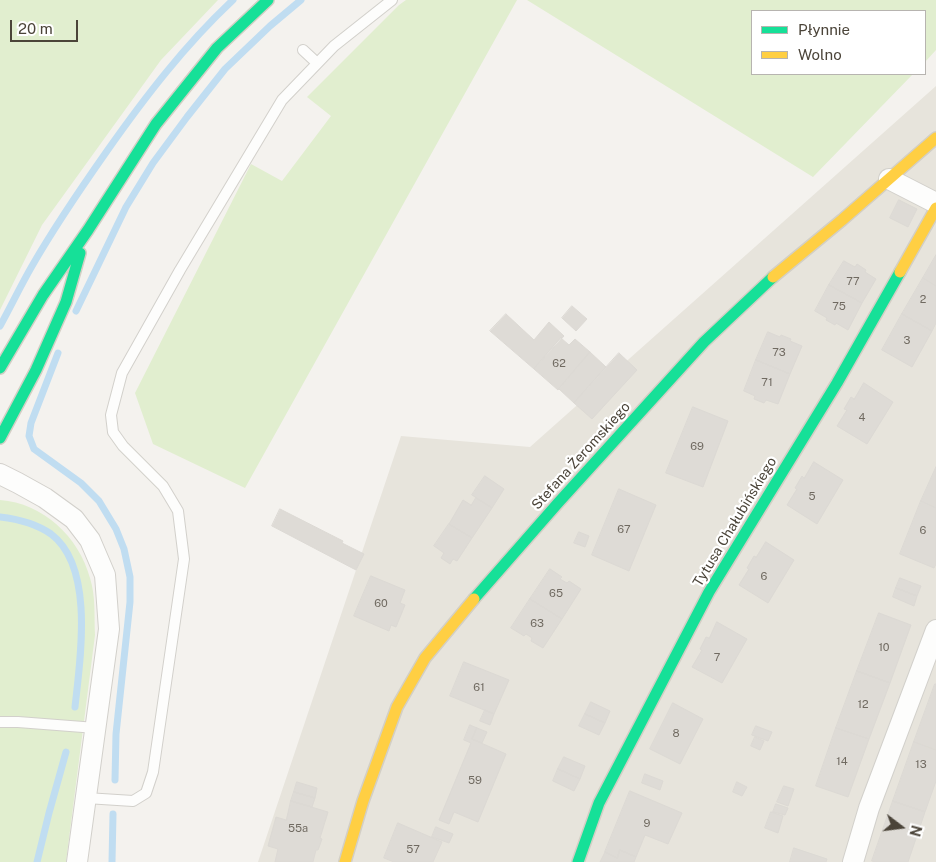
<!DOCTYPE html>
<html>
<head>
<meta charset="utf-8">
<style>
	body { margin:0 }
	#map { position:relative; width:936px; height:862px; overflow:hidden; background:#f4f2ee; font-family:"Public Sans",sans-serif }
	canvas { display:block }
	.legend { position:absolute; left:751px; top:10px; width:175px; height:65px; box-sizing:border-box; background:#fff; border:1px solid #b7b4b0; margin:0; padding:6px 9px; list-style:none; font-size:15px; color:#4b4439 }
	.legend li { display:flex; align-items:center; gap:10px; height:25px }
	.legend b { width:25px; border:1px solid #b7b4b0 }
	.north { position:absolute; left:876px; top:802px; width:50px; height:50px; -webkit-text-stroke:4px #fff; paint-order:stroke; rotate:105deg; font-size:14px; font-weight:700; line-height:20px; text-align:center; color:#4b4439 }
	.north::after { content:''; display:block; margin:auto; width:18px; height:22px; background:#4b4439; clip-path:polygon(50% 0,100% 100%,50% 72%,0 100%) }
	.scale { position:absolute; left:10px; top:20px; width:68px; height:22px; box-sizing:border-box; border:2px solid #4b4439; border-top:0; padding-left:6px; font-size:15px; line-height:18px; white-space:nowrap; color:#4b4439; -webkit-text-stroke:4px #fff; paint-order:stroke }
</style>
</head>
<body>
<div id="map">
<canvas width="936" height="862"></canvas>
<ul class="legend">
<li><b style="height:6px;background:#16e098"></b>Płynnie</li>
<li><b style="height:6px;background:#ffcf43"></b>Wolno</li>
</ul>
<div class="north">N</div>
<div class="scale">20 m</div>
</div>
<script>
const c = document.querySelector('canvas').getContext('2d');
c.lineJoin = 'round';
function fill(path, color) { c.fillStyle = color; c.fill(path, 'evenodd'); }
function strokePath(path, color, width, dash) { c.strokeStyle = color; c.lineWidth = width; c.lineCap = dash ? 'butt' : 'round'; c.setLineDash(dash || []); c.stroke(path); }
function drawText(font, color, halo, rows, align = 'center') {
  c.font = font + ' "Public Sans",sans-serif'; c.lineWidth = 4.5; c.setLineDash([]); c.textBaseline = 'middle'; c.strokeStyle = halo; c.fillStyle = color; for (const [text, x, y, turn = 0] of rows) {
    c.save(); c.translate(x, y); c.rotate((+turn || 0) * Math.PI / 180); c.textAlign = isNaN(turn) ? turn : align; if (halo) c.strokeText(text, 0, 0); c.fillText(text, 0, 0); c.restore();
  }
}
const residential = new Path2D(`
	M936,86V862H258L401,436L530,447Z`);
const green = new Path2D(`
	M0,0H218L161,60L42,225L0,310Z
	M406,0H517L245,488L153,444L135,393L251,164L282,181L331,116L307,97L399,5Z
	M527,0H936V50L925,62V11H752V74H913L813,177Z
	M0,500C43,503 79,537 90,578C96,597 94,616 95,635L66,862H0Z`);
const stream = new Path2D(`
	M76,311L126,207L153,163L187,117L225,69L270,26L301,0
	M0,326C11,306 21,285 32,266C55,226 81,188 107,151C145,97 185,45 233,0
	M58,353L31,423L29,436L34,449L81,483L99,501L116,529L124,549L130,577V602L116,734L115,780
	M0,517C18,519 35,523 51,534C95,567 80,660 75,707
	M37,862L49,813L66,752
	M112,862L113,814`);
const building = new Path2D(`
	M899,200L917,209L908,227L890,218Z
	M936,255V286L923,278Z
	M844,261L855,267L857,264L866,270L865,272L876,279L862,303L829,285Z
	M923,278L936,286V323L932,331L902,314Z
	M829,285L862,303L848,330L836,323L835,325L826,320L827,318L815,311Z
	M572,306L587,319L576,331L562,318Z
	M506,314L534,340L549,322L564,336L534,369L490,331Z
	M902,314L932,331L912,367L882,350Z
	M768,332L780,337L781,335L791,339L790,341L802,346L790,374L756,360Z
	M561,338L569,345L575,339L590,352L558,390L534,369Z
	M590,352L606,367L574,403L559,389Z
	M619,353L637,370L592,419L574,403Z
	M756,360L790,374L778,404L766,400L764,403L754,399L755,396L744,391Z
	M864,383L893,402L867,444L837,426L847,410L844,409L851,397L854,399Z
	M693,407L728,421L703,487L666,473Z
	M814,462L843,480L817,524L787,505L797,489L795,488L802,476L804,478Z
	M936,467V508L921,501Z
	M485,476L504,489L492,508L472,495Z
	M619,489L656,505L629,571L592,555Z
	M476,498L492,508L472,538L449,524L463,500L471,505Z
	M921,501L936,508V564L934,568L900,554Z
	M280,509L343,541L342,543L364,554L356,570L272,526Z
	M449,524L472,538L457,561L453,559L450,564L441,558L444,553L434,546Z
	M579,532L589,536L585,547L574,543Z
	M766,542L794,560L768,603L739,585L749,569L747,568L754,556L756,557Z
	M550,569L562,577L560,579L567,583L569,581L581,589L562,619L530,599Z
	M371,576L405,590L400,603L405,605L396,627L391,625L389,631L354,616Z
	M900,578L921,586L917,596L896,588Z
	M896,588L917,596L914,606L893,597Z
	M530,599L562,619L543,648L531,641L532,638L526,634L524,636L511,628Z
	M879,613L911,625L890,683L857,671Z
	M717,622L747,639L722,683L692,667L702,650L700,649L706,637L709,638Z
	M464,662L509,680L494,714L450,696Z
	M857,671L890,683L869,739L836,728Z
	M935,684H936V750L914,742Z
	M591,702L610,711L605,723L585,714Z
	M673,703L703,719L680,764L650,749Z
	M485,710L494,714L490,725L480,721Z
	M585,714L605,723L599,735L579,726Z
	M470,725L477,728L472,739L506,754L478,822L454,812L449,824L439,820L471,743L464,740Z
	M756,726L772,732L768,741L752,735Z
	M477,728L487,732L482,743L472,739Z
	M836,728L869,739L848,797L816,786Z
	M755,737L764,741L760,750L751,746Z
	M914,742L936,750V781L925,812L893,801Z
	M564,757L585,766L580,779L558,769Z
	M558,769L580,779L574,791L553,781Z
	M645,774L663,781L660,790L642,783Z
	M297,782L317,788L315,798L294,792Z
	M737,782L747,787L742,796L733,792Z
	M784,786L794,789L788,806L777,802Z
	M630,791L682,813L668,844L645,835L636,857L620,850L617,858L605,852Z
	M294,792L315,798L312,807L291,801Z
	M291,801L328,812L320,838L322,839L318,850H316L313,862H275L278,849L268,846L276,817L286,820Z
	M893,801L925,812L908,862H876L872,861Z
	M776,804L788,808L785,815L773,812Z
	M771,812L783,816L778,833L765,828Z
	M398,823L442,842L433,862H394L384,858Z
	M436,827L453,834L449,843L432,837Z
	M794,848L827,859L826,862H790Z
	M620,850L636,857L634,862H600L605,852L617,858Z`);
const lane = new Path2D(`
	M303,50L317,63
	M0,722H18L96,728
	M86,798L133,801L146,793L153,772L184,559L178,511L163,486L123,446L113,432L111,415L122,373L180,270L282,100L334,46L392,0`);
const street = new Path2D(`
	M889,179L936,203
	M0,474L18,483L45,498L74,519L90,540L105,575L109,629L77,862
	M853,862L869,808L936,630`);
const fast = new Path2D(`
	M0,368L43,295L88,230L156,124L217,48L268,0
	M0,438L36,370L66,302L80,253
	M474,599L558,503L704,342L773,277
	M578,862L599,803L709,592L837,383L900,272`);
const slow = new Path2D(`
	M900,272L936,208
	M773,277L842,220L936,138
	M345,862L363,801L397,707L425,658L474,599`);
const numberNames = [
	["77",853,282],
	["2",923,300],
	["75",839,307],
	["3",907,341],
	["73",779,353],
	["62",559,364],
	["71",767,383],
	["4",862,418],
	["69",697,447],
	["5",812,497],
	["67",624,530],
	["6",923,531],
	["6",764,577],
	["65",556,594],
	["60",381,604],
	["63",537,624],
	["10",884,648],
	["7",717,658],
	["61",479,688],
	["12",863,705],
	["8",676,734],
	["14",842,762],
	["13",921,765],
	["59",475,781],
	["9",647,824],
	["55a",298,829],
	["57",413,850]
];
const streetNames = [
	["Stefana Żeromskiego",581,456,-48],
	["Tytusa Chałubińskiego",735,522,-59]
];
fill(residential, '#e7e4dc');
fill(green, '#e1eecf');
strokePath(stream, '#c0ddf1', 7);
fill(building, '#dedbd6');
strokePath(building, '#dcd9d4', 1);
strokePath(lane, '#d2d0cb', 12);
strokePath(street, '#d2d0cb', 22);
strokePath(fast, '#d3cfc5', 14);
strokePath(slow, '#d3cfc5', 14);
strokePath(lane, '#fdfdfc', 10);
strokePath(street, '#fdfdfc', 20);
strokePath(fast, '#16e098', 11);
strokePath(slow, '#ffcf43', 11);
drawText('11px', '#706a61', null, numberNames);
drawText('14px', '#4b4439', '#fff', streetNames);
</script>
</body>
</html>
